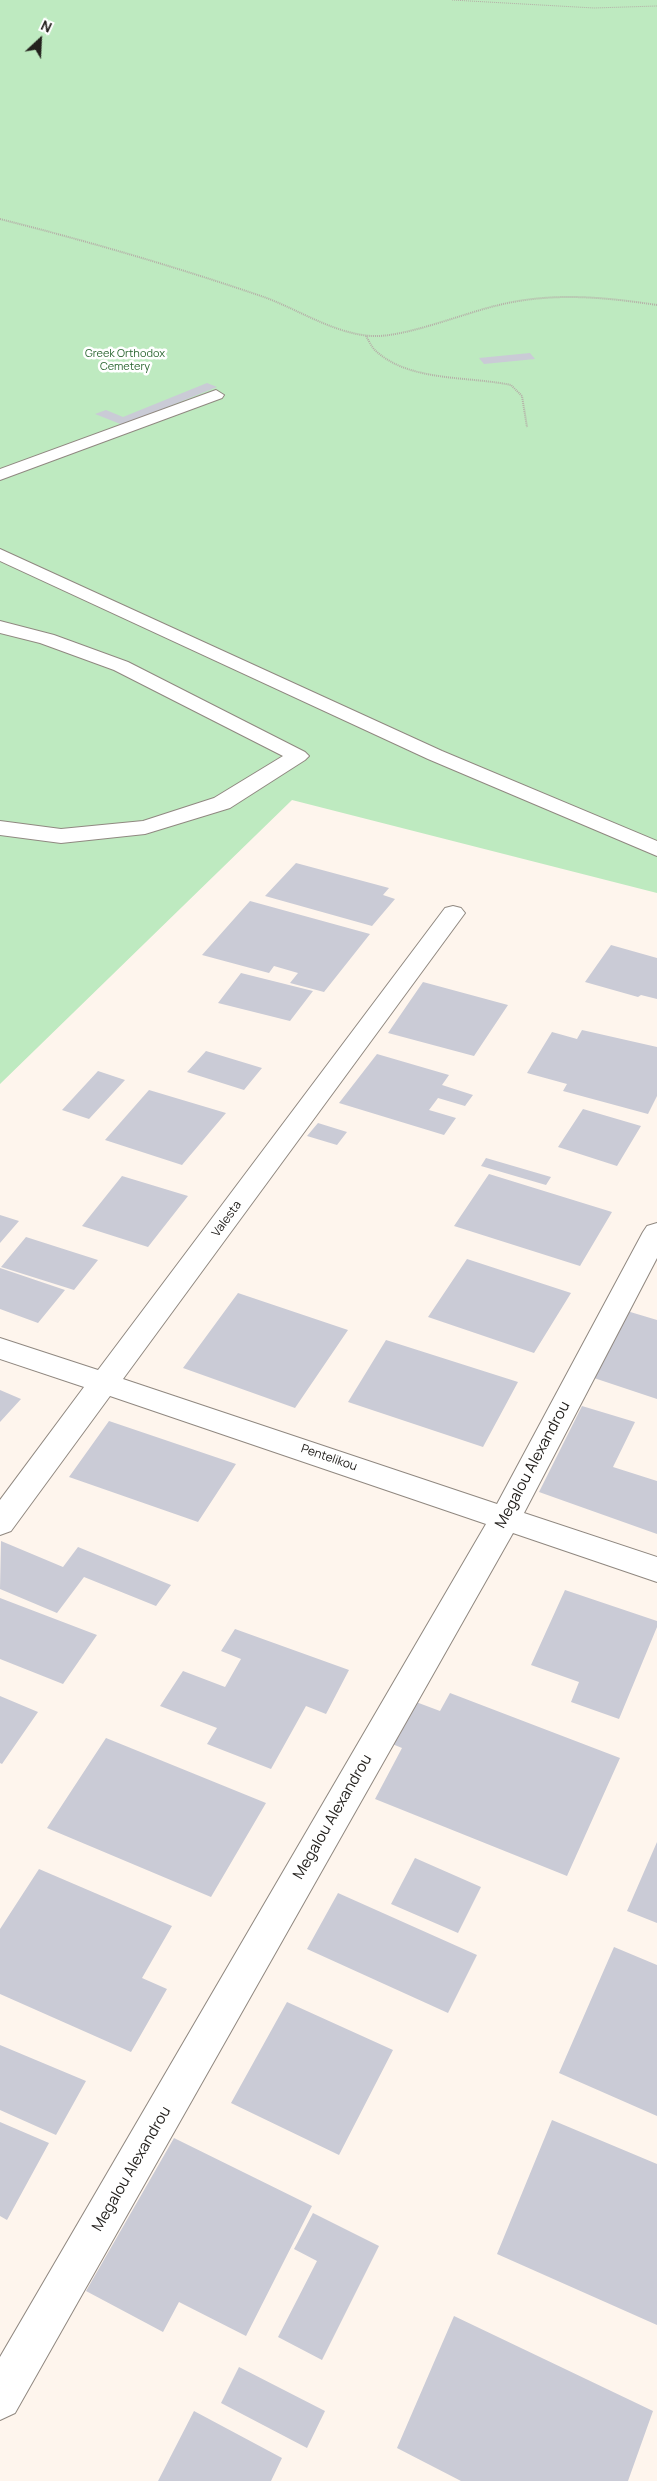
<!DOCTYPE html>
<html>
<head>
<meta charset="utf-8">
<style>
	body { margin:0 }
	#map { position:relative; width:657px; height:2481px; overflow:hidden; background:#fef5ed; font-family:Manrope,sans-serif }
	canvas { display:block }
	.north { position:absolute; left:15px; top:15px; width:50px; height:50px; -webkit-text-stroke:4px #fff; paint-order:stroke; rotate:25deg; font-size:14px; font-weight:700; line-height:20px; text-align:center; color:#23201d }
	.north::after { content:''; display:block; margin:auto; width:18px; height:22px; background:#23201d; clip-path:polygon(50% 0,100% 100%,50% 72%,0 100%) }
</style>
</head>
<body>
<div id="map">
<canvas width="657" height="2481"></canvas>
<div class="north">N</div>
</div>
<script>
const c = document.querySelector('canvas').getContext('2d');
c.lineJoin = 'round';
function fill(path, color) { c.fillStyle = color; c.fill(path, 'evenodd'); }
function strokePath(path, color, width, dash) { c.strokeStyle = color; c.lineWidth = width; c.lineCap = dash ? 'butt' : 'round'; c.setLineDash(dash || []); c.stroke(path); }
function drawText(font, color, halo, rows, align = 'center') {
  c.font = font + ' Manrope,sans-serif'; c.lineWidth = 5; c.setLineDash([]); c.textBaseline = 'middle'; c.strokeStyle = halo; c.fillStyle = color; for (const [text, x, y, turn = 0] of rows) {
    c.save(); c.translate(x, y); c.rotate((+turn || 0) * Math.PI / 180); c.textAlign = isNaN(turn) ? turn : align; if (halo) c.strokeText(text, 0, 0); c.fillText(text, 0, 0); c.restore();
  }
}
const green = new Path2D(`
	M0,0H657V893L292,800L0,1084Z`);
const building = new Path2D(`
	M530,353L535,359L484,364L479,358Z
	M207,383L217,387L123,425L95,414L106,410L123,417Z
	M296,863L389,888L383,895L395,899L372,926L265,896Z
	M250,901L370,934L324,992L290,983L298,973L274,966L269,973L202,955Z
	M611,945L657,958V999L641,995L638,997L585,982Z
	M241,973L313,991L290,1021L218,1003Z
	M423,982L508,1005L474,1056L388,1033Z
	M582,1030L657,1047V1096L648,1114L563,1091L567,1084L527,1073L552,1032L577,1039Z
	M206,1051L262,1068L244,1090L187,1072Z
	M377,1054L449,1075L442,1085L473,1095L465,1106L438,1098L429,1110L456,1118L444,1135L339,1103Z
	M98,1071L125,1080L89,1119L62,1110Z
	M149,1090L226,1113L182,1165L105,1140Z
	M583,1109L641,1126L617,1166L558,1147Z
	M318,1123L347,1132L337,1145L307,1136Z
	M486,1158L551,1177L546,1185L481,1166Z
	M489,1174L612,1212L580,1266L454,1226Z
	M122,1176L188,1196L148,1247L82,1226Z
	M0,1215L19,1221L0,1243Z
	M26,1237L98,1260L74,1290L1,1267Z
	M467,1259L571,1293L534,1353L428,1317Z
	M0,1268L65,1290L38,1323L0,1309Z
	M238,1293L348,1330L295,1408L183,1368Z
	M627,1311L657,1320V1399L591,1377Z
	M386,1340L518,1382L483,1447L348,1402Z
	M0,1390L21,1399L0,1422Z
	M582,1406L635,1422L613,1467L657,1481V1534L539,1492Z
	M109,1421L236,1464L198,1522L69,1477Z
	M1,1541L63,1567L78,1547L171,1585L156,1606L84,1577L57,1613L0,1589Z
	M565,1590L657,1621V1627L619,1719L571,1702L579,1682L531,1665Z
	M0,1598L97,1635L63,1684L0,1659Z
	M235,1629L349,1670L326,1714L306,1706L271,1769L207,1744L217,1728L160,1706L183,1671L225,1687L241,1659L221,1651Z
	M450,1693L620,1758L567,1876L375,1799L402,1748L385,1741L408,1699L440,1711Z
	M0,1696L38,1712L2,1764L0,1763Z
	M106,1738L266,1803L211,1897L47,1828Z
	M657,1842V1923L627,1911Z
	M415,1858L481,1887L458,1933L391,1904Z
	M39,1869L172,1926L142,1978L167,1989L131,2052L0,1994V1929Z
	M338,1893L477,1955L448,2013L307,1949Z
	M614,1947L657,1965V2116L559,2073Z
	M287,2002L393,2050L339,2155L231,2103Z
	M0,2045L86,2081L56,2135L0,2110Z
	M552,2120L657,2164V2325L497,2254Z
	M0,2122L49,2143L7,2220L0,2216Z
	M174,2138L312,2206L246,2336L179,2302L163,2332L86,2291Z
	M313,2213L379,2246L322,2360L278,2337L317,2261L294,2249Z
	M454,2316L653,2411L628,2481H461L397,2448Z
	M239,2367L325,2411L307,2448L221,2403Z
	M194,2411L282,2458L271,2481H158Z`);
const pathFar1 = new Path2D(`
	M452,0L594,8L657,6`);
const path = new Path2D(`
	M0,219C87,241 173,266 258,295C295,307 331,333 371,336C404,338 464,313 499,305C552,292 604,297 657,305
	M366,336C369,341 372,348 377,352C411,382 469,376 511,385L522,396L527,427`);
const minor = new Path2D(`
	M216,390L224,395L222,398L0,480V469Z
	M0,549L442,751L657,841V856L428,759L0,561Z
	M0,621L54,635L128,662L305,752L309,756L305,760L230,808L145,834L61,843L0,835V821L61,829L143,821L214,798L283,756L114,670L40,643L0,633Z
	M453,906L461,908L465,913L123,1379L497,1504L643,1232L647,1226L657,1223V1258L524,1513L657,1557V1582L513,1533L15,2413L0,2420V2357L486,1524L110,1396L11,1531L0,1535V1500L84,1387L0,1359V1338L98,1370L445,908Z`);
const farParknames = [
	["Greek Orthodox",125,354],
	["Cemetery",125,367]
];
const streetNames = [
	["Valesta",227,1219,-54],
	["Pentelikou",329,1458,19]
];
const nearStreetnames = [
	["Megalou Alexandrou",533,1465,-62],
	["Megalou Alexandrou",333,1817,-60],
	["Megalou Alexandrou",132,2169,-60]
];
fill(green, '#beeac0');
fill(building, '#cacbd6');
strokePath(minor, '#908880', 2);
strokePath(pathFar1, '#b5aea7', 1, [1, 1]);
strokePath(path, '#b5aea7', 2, [1, 1]);
fill(minor, '#fff');
drawText('11px', '#2b6631', '#fff', farParknames);
drawText('12px', '#23201d', '#fff', streetNames);
drawText('15px', '#23201d', '#fff', nearStreetnames);
</script>
</body>
</html>
